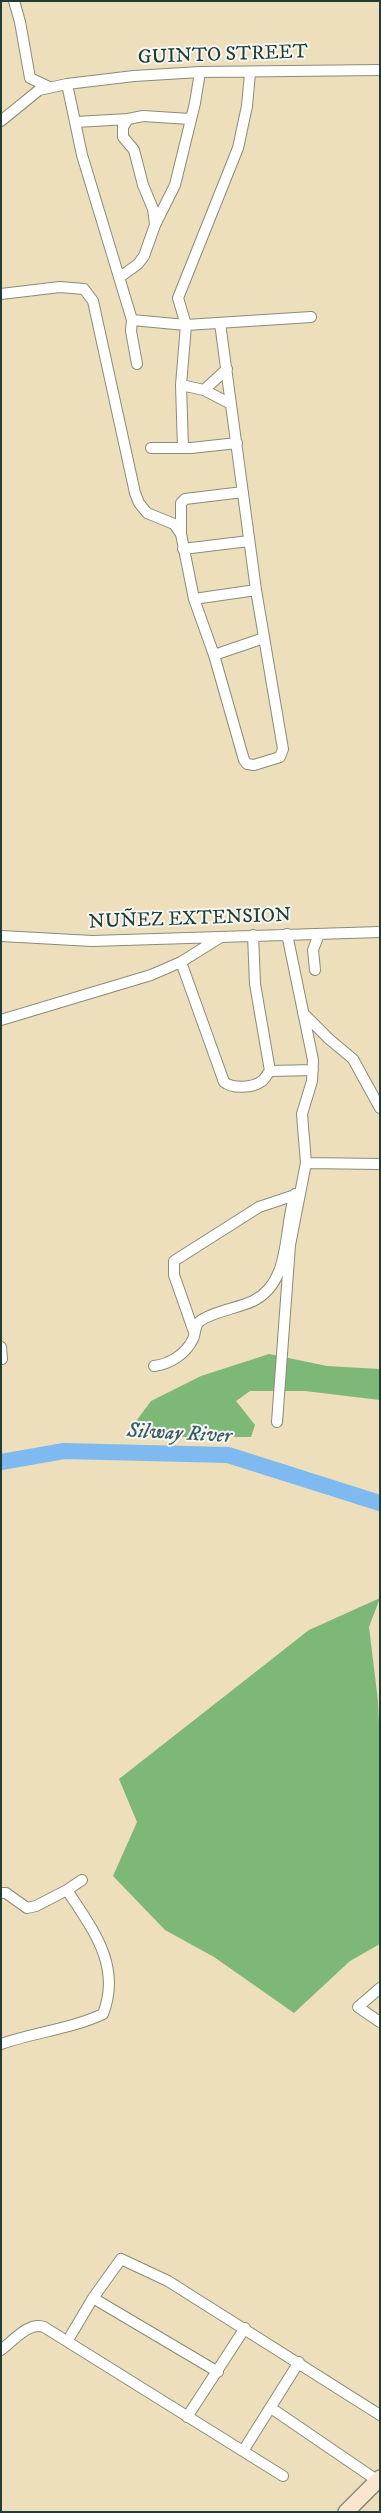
<!DOCTYPE html>
<html>
<head>
<meta charset="utf-8">
<style>
	body { margin:0 }
	#map { position:relative; width:381px; height:2513px; overflow:hidden; background:#eddebc; font-family:"IM FELL DW Pica",serif }
	canvas { display:block }
	.frame { position:absolute; inset:0; border:2px solid #1f3d34; pointer-events:none }
</style>
</head>
<body>
<div id="map">
<canvas width="381" height="2513"></canvas>
<div class="frame"></div>
</div>
<script>
const c = document.querySelector('canvas').getContext('2d');
c.lineJoin = 'round';
function fill(path, color) { c.fillStyle = color; c.fill(path, 'evenodd'); }
function strokePath(path, color, width, dash) { c.strokeStyle = color; c.lineWidth = width; c.lineCap = dash ? 'butt' : 'round'; c.setLineDash(dash || []); c.stroke(path); }
function drawText(font, color, halo, rows, align = 'center') {
  c.font = font + ' "IM FELL DW Pica",serif'; c.lineWidth = 4; c.setLineDash([]); c.textBaseline = 'middle'; c.strokeStyle = halo; c.fillStyle = color; for (const [text, x, y, turn = 0] of rows) {
    c.save(); c.translate(x, y); c.rotate((+turn || 0) * Math.PI / 180); c.textAlign = isNaN(turn) ? turn : align; if (halo) c.strokeText(text, 0, 0); c.fillText(text, 0, 0); c.restore();
  }
}
const forest = new Path2D(`
	M269,1354L327,1366L380,1369V1400L305,1391H250L236,1401L255,1425L251,1437H168L134,1424L151,1401L201,1376Z
	M380,1598L369,1627L378,1701L380,1746V1944L350,1961L294,2013L214,1957L165,1930L113,1876L137,1822L119,1779L309,1630Z`);
const river = new Path2D(`
	M1,1462L64,1451L228,1455L380,1503`);
const minor = new Path2D(`
	M14,1L20,22L30,78L49,87
	M67,84L82,155L132,320L186,325L311,317
	M1,121L39,90L67,84L134,76L200,72L380,70
	M76,122L128,119
	M155,224L153,209L143,185L134,150L123,137V127L128,119L143,116L190,119
	M120,277L138,264L144,256L155,225L175,185L195,103L200,72
	M1,294L60,287L84,289L93,301L135,493L139,503L147,513L174,524L181,534L194,599L214,655L244,760L247,764L254,765L280,757L283,749L256,590L220,323
	M132,320L131,331L137,364
	M181,385L204,390L231,404
	M204,390L227,369
	M151,448H191L237,443
	M183,448L181,385L186,325L178,298L238,148L247,106L250,73
	M181,534V503L185,499L243,492
	M183,549L249,541
	M194,599L256,590
	M214,655L264,638
	M253,935L255,984L270,1071L313,1070
	M1,936L92,941L380,932
	M181,962L224,1082C233,1089 253,1088 262,1081C265,1079 267,1074 270,1071
	M315,970L313,950L319,934
	M303,1013L329,1039L353,1059L380,1108
	M1,1020L151,975L181,962L221,937
	M306,1163L380,1164
	M194,1332L174,1275V1261L259,1207L298,1194
	M1,1347L2,1359
	M154,1366C170,1364 186,1354 193,1339C196,1333 194,1326 200,1321C212,1312 238,1308 253,1301C292,1282 283,1229 295,1194
	M277,1422L290,1245L306,1163L302,1114L312,1081L313,1060L287,934
	M67,1890L82,1880
	M1,1893H6L27,1908L36,1906L67,1890C92,1929 122,1965 103,2014C71,2029 35,2032 1,2044
	M380,1988L358,2007L380,2022
	M93,2298L218,2372
	M68,2340L93,2298L121,2259L168,2281L380,2415
	M1,2350C13,2341 29,2321 44,2327L283,2476
	M271,2408L378,2481
	M187,2417L245,2328
	M243,2451L299,2362`);
const secondary = new Path2D(`
	M346,2512L380,2478`);
const streetNames = [
	["GUINTO STREET",223,56,-2],
	["NUÑEZ EXTENSION",190,920,-2]
];
const waterNames = [
	["Silway River",179,1435,3]
];
fill(forest, '#7db878');
strokePath(river, '#7ebaf0', 16);
strokePath(minor, '#868e78', 12);
strokePath(secondary, '#868e78', 18);
strokePath(minor, '#fff', 10);
strokePath(secondary, '#fbe5cf', 15);
drawText('20px', '#1f3d34', '#f6f6f2', streetNames);
drawText('italic 21px', '#375c63', '#f6f6f2', waterNames);
</script>
</body>
</html>
